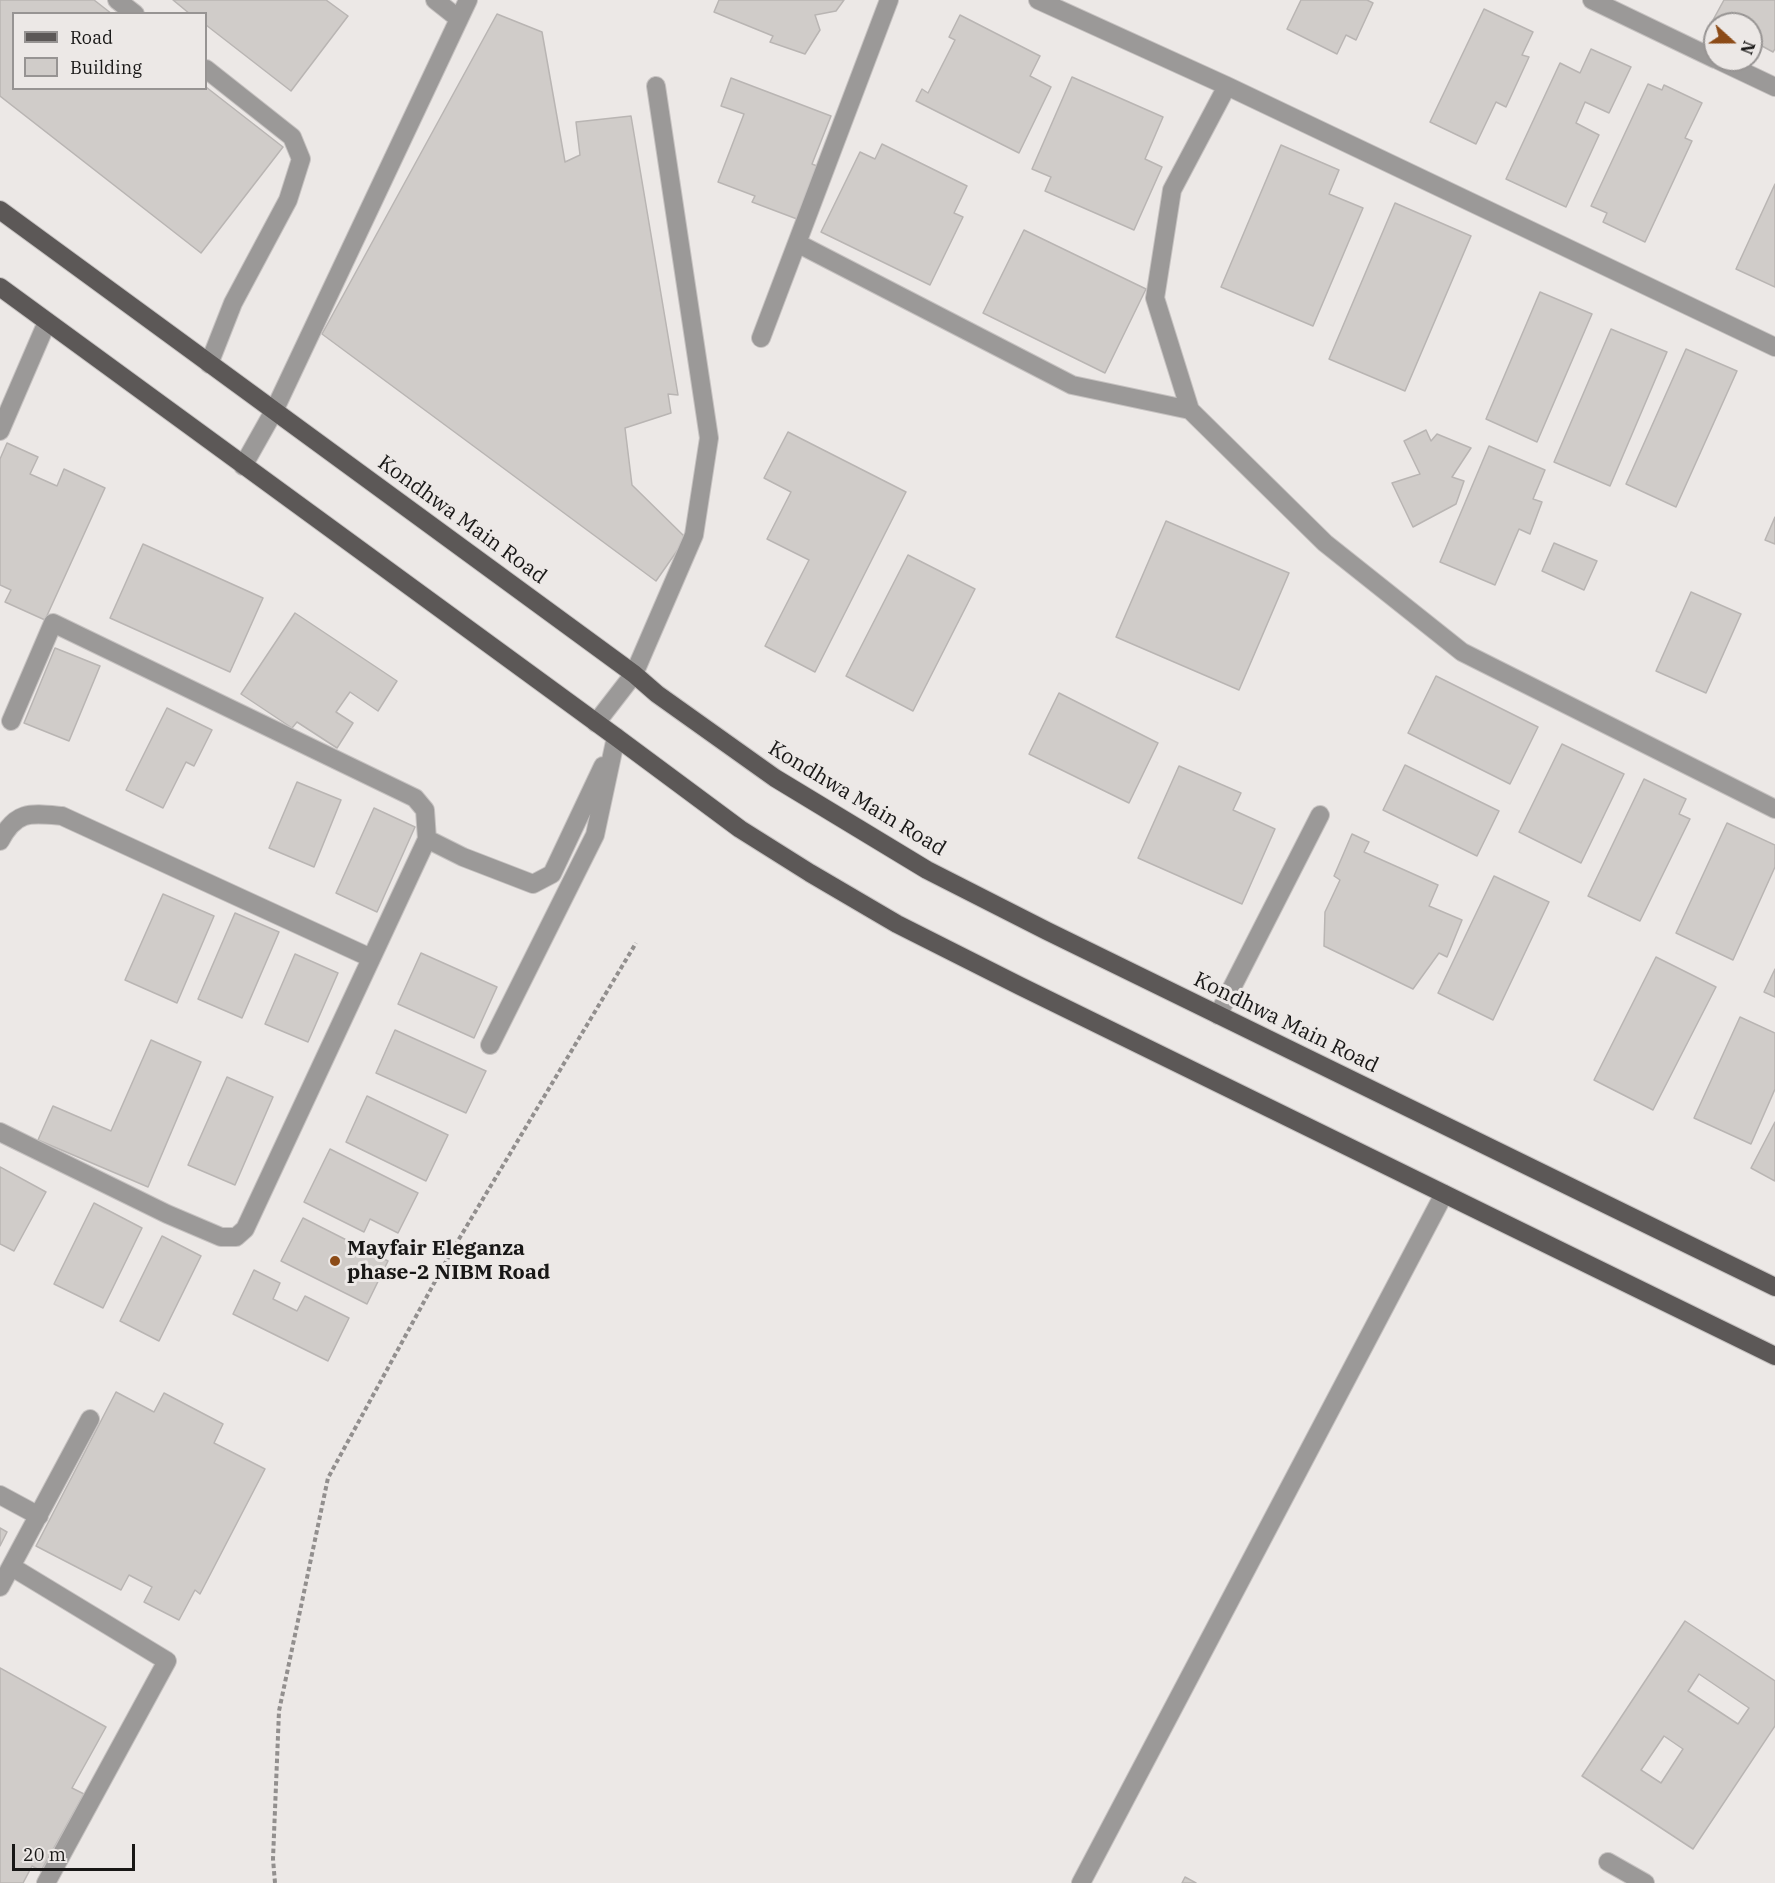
<!DOCTYPE html>
<html>
<head>
<meta charset="utf-8">
<style>
	body { margin:0 }
	#map { position:relative; width:1775px; height:1883px; overflow:hidden; background:#ece8e6; font-family:"IBM Plex Serif",serif }
	canvas { display:block }
	.legend { position:absolute; left:12px; top:12px; width:195px; height:78px; box-sizing:border-box; background:#ece8e6; border:2px solid #979493; margin:0; padding:8px 10px; list-style:none; font-size:18px; color:#181716 }
	.legend li { display:flex; align-items:center; gap:12px; height:30px }
	.legend b { width:30px; border:2px solid #979493 }
	.north { position:absolute; left:1703px; top:12px; width:60px; height:60px; box-sizing:border-box; background:#ece8e6; border:2px solid #979493; border-radius:50%; rotate:111deg; font-size:16px; font-weight:700; line-height:24px; text-align:center; color:#181716 }
	.north::after { content:''; display:block; margin:auto; width:21px; height:27px; background:#8c4b17; clip-path:polygon(50% 0,100% 100%,50% 72%,0 100%) }
	.scale { position:absolute; left:12px; top:1844px; width:123px; height:27px; box-sizing:border-box; border:3px solid #181716; border-top:0; padding-left:8px; font-size:18px; line-height:21px; white-space:nowrap; color:#181716; -webkit-text-stroke:4px #ece8e6; paint-order:stroke }
</style>
</head>
<body>
<div id="map">
<canvas width="1775" height="1883"></canvas>
<ul class="legend">
<li><b style="height:8px;background:#5c5857"></b>Road</li>
<li><b style="height:16px;background:#d0ccc9"></b>Building</li>
</ul>
<div class="north">N</div>
<div class="scale">20 m</div>
</div>
<script>
const c = document.querySelector('canvas').getContext('2d');
c.lineJoin = 'round';
function fill(path, color) { c.fillStyle = color; c.fill(path, 'evenodd'); }
function strokePath(path, color, width, dash) { c.strokeStyle = color; c.lineWidth = width; c.lineCap = dash ? 'butt' : 'round'; c.setLineDash(dash || []); c.stroke(path); }
function drawText(font, color, halo, rows, align = 'center') {
  c.font = font + ' "IBM Plex Serif",serif'; c.lineWidth = 6; c.setLineDash([]); c.textBaseline = 'middle'; c.strokeStyle = halo; c.fillStyle = color; for (const [text, x, y, turn = 0] of rows) {
    c.save(); c.translate(x, y); c.rotate((+turn || 0) * Math.PI / 180); c.textAlign = isNaN(turn) ? turn : align; if (halo) c.strokeText(text, 0, 0); c.fillText(text, 0, 0); c.restore();
  }
}
const building = new Path2D(`
	M0,0H94L112,14H14V88H206V87L283,147L201,253L0,96Z
	M173,0H326L348,16L291,91L206,25V14H190Z
	M719,0H844L836,11L815,15L820,30L805,54L770,42L773,36L714,12Z
	M1301,0H1367L1373,3L1356,40L1346,35L1337,54L1287,29Z
	M1724,0H1775V49L1773,52L1751,40V24H1720L1713,20Z
	M1484,9L1533,32L1522,55L1529,57L1506,107L1496,102L1476,144L1430,122Z
	M497,14L542,32L565,162L580,155L576,122L631,116L678,395L668,394L671,413L625,428L632,485L686,538L656,581L322,334Z
	M960,15L1040,56L1030,76L1051,87L1019,153L916,101L922,89L928,93L955,40L949,37Z
	M1591,49L1631,67L1609,113L1585,102L1576,123L1599,135L1566,207L1506,179L1560,63L1580,73Z
	M1072,77L1163,117L1145,159L1162,167L1134,230L1045,191L1051,177L1032,169Z
	M731,78L831,116L812,164L817,166L797,219L752,202L755,196L718,182L744,114L721,106Z
	M1648,84L1662,90L1664,85L1702,103L1685,138L1692,141L1645,242L1603,222L1607,213L1591,206Z
	M882,144L967,186L954,213L963,217L930,285L821,232L860,152L875,159Z
	M1281,145L1339,170L1329,194L1363,208L1313,326L1221,287Z
	M1775,184V287L1736,269Z
	M1395,203L1471,236L1405,391L1329,359Z
	M1024,230L1146,289L1105,373L983,313Z
	M1540,292L1592,314L1537,442L1486,419Z
	M1611,329L1667,352L1610,486L1554,462Z
	M1686,349L1737,371L1676,507L1626,484Z
	M1426,430L1431,441L1437,434L1471,448L1452,477L1464,481L1456,504L1413,527L1392,483L1420,474L1404,441Z
	M788,432L906,492L815,672L765,646L809,560L767,539L791,492L764,478Z
	M7,443L38,457L30,474L57,486L64,469L105,488L45,620L5,602L11,590L0,585V459Z
	M1489,446L1545,470L1533,499L1542,502L1530,534L1519,529L1495,585L1440,562Z
	M1775,517V544L1765,540Z
	M1166,521L1289,573L1239,690L1116,637Z
	M1554,543L1597,561L1584,590L1542,571Z
	M143,544L263,598L230,672L110,618Z
	M908,555L975,589L913,711L846,676Z
	M1691,592L1741,614L1706,693L1656,671Z
	M295,613L397,681L378,711L350,692L336,712L353,723L337,748L297,722L292,728L241,694Z
	M55,648L100,666L69,741L24,723Z
	M1436,676L1538,727L1510,784L1408,733Z
	M1059,693L1158,743L1129,803L1029,754Z
	M167,708L212,730L194,766L186,762L163,808L126,790Z
	M1562,744L1624,774L1581,863L1519,832Z
	M1405,765L1499,811L1477,856L1383,810Z
	M1179,766L1241,793L1233,810L1275,829L1242,904L1138,858Z
	M1644,779L1686,799L1679,814L1690,819L1640,921L1588,896Z
	M297,782L341,800L314,867L269,848Z
	M374,808L415,827L377,912L336,893Z
	M1727,823L1775,845V867L1733,960L1676,933Z
	M1352,834L1369,842L1364,852L1438,885L1429,906L1462,920L1447,957L1439,953L1413,989L1324,946L1325,912L1340,880L1334,876Z
	M1494,876L1549,902L1493,1020L1438,993Z
	M163,894L214,916L177,1003L125,980Z
	M235,913L279,932L242,1018L198,999Z
	M421,953L497,987L474,1038L398,1004Z
	M295,954L338,973L308,1042L265,1024Z
	M1656,957L1716,987L1653,1110L1594,1080Z
	M1775,969V997L1764,992Z
	M1740,1017L1775,1033V1089L1751,1144L1694,1118Z
	M395,1030L486,1071L466,1113L376,1073Z
	M151,1040L201,1062L148,1187L38,1140L53,1106L111,1131Z
	M227,1077L273,1097L235,1185L188,1165Z
	M367,1096L448,1135L426,1181L346,1142Z
	M1775,1122V1181L1751,1168Z
	M330,1149L418,1193L398,1233L370,1219L364,1232L304,1202Z
	M0,1167L46,1192L14,1251L0,1244Z
	M94,1203L142,1228L103,1308L54,1284Z
	M303,1218L388,1261L367,1304L281,1261Z
	M162,1236L201,1256L159,1341L120,1321Z
	M254,1270L280,1283L273,1299L297,1311L305,1296L349,1318L328,1361L233,1314Z
	M116,1392L154,1412L164,1393L223,1424L214,1443L265,1469L200,1594L195,1590L179,1620L144,1602L152,1587L129,1575L121,1590L36,1546Z
	M0,1528L7,1532L0,1546Z
	M1685,1621L1775,1681V1726L1693,1849L1582,1776ZM1699,1674L1749,1708L1738,1724L1688,1691ZM1664,1736L1683,1749L1661,1783L1641,1770Z
	M0,1668L106,1727L72,1788L84,1794L41,1871L32,1866L23,1883H0Z
	M1185,1877L1196,1883H1182Z`);
const path = new Path2D(`
	M275,1883L273,1859L279,1711L328,1478L450,1254L636,943`);
const lane = new Path2D(`
	M117,0L135,14
	M1038,0L1227,86L1775,347
	M1592,0L1715,59
	M1718,60L1775,87
	M206,69L292,137L301,159L288,200L233,303L209,364
	M1227,86L1172,190L1155,298L1190,410L1325,543L1462,652L1775,809
	M797,243L1072,385L1190,410
	M761,338L889,0
	M0,431L47,322
	M243,466L274,411
	M596,723L634,674
	M427,839L463,857L533,884L552,874L603,766
	M0,841C16,810 31,813 62,816L371,958
	M1218,1015L1320,815
	M490,1045L595,835L616,737
	M0,1132L167,1214L221,1237H236L245,1229L427,839L425,810L415,798L53,623L11,721
	M1608,1862L1645,1883`);
const street = new Path2D(`
	M435,0L459,19
	M274,411L468,0
	M634,674L694,535L709,438L656,86
	M0,1495L39,1516
	M12,1567L167,1661L46,1883
	M0,1587L90,1419
	M1081,1883L1444,1194`);
const primary = new Path2D(`
	M0,210L634,674L657,694L775,778L927,870L1047,931L1775,1287
	M0,287L616,737L740,829L810,873L897,924L1020,986L1775,1356`);
const markers = [
	[335,1261,6,"#8c4b17"]
];
const streetNames = [
	["Kondhwa Main Road",462,520,36],
	["Kondhwa Main Road",857,799,31],
	["Kondhwa Main Road",1286,1023,26]
];
const poiNames = [
	["Mayfair Eleganza",347,1249],
	["phase-2 NIBM Road",347,1273]
];
fill(building, '#d0ccc9');
strokePath(building, '#b9b5b3', 1.5);
strokePath(lane, '#c6c2c1', 20);
strokePath(street, '#c6c2c1', 20);
strokePath(primary, '#c6c2c1', 20);
strokePath(path, '#928f8e', 4, [4.5, 3]);
strokePath(lane, '#9b9998', 18);
strokePath(street, '#9b9998', 18);
strokePath(primary, '#5c5857', 18);
for (const [x, y, r, color] of markers) { const dot = new Path2D(); dot.arc(x, y, r, 0, 2 * Math.PI); c.fillStyle = color; c.fill(dot); strokePath(dot, '#ece8e6', 2); }
drawText('21px', '#181716', '#ece8e6', streetNames);
drawText('bold 21px', '#181716', '#ece8e6', poiNames, 'left');
</script>
</body>
</html>
